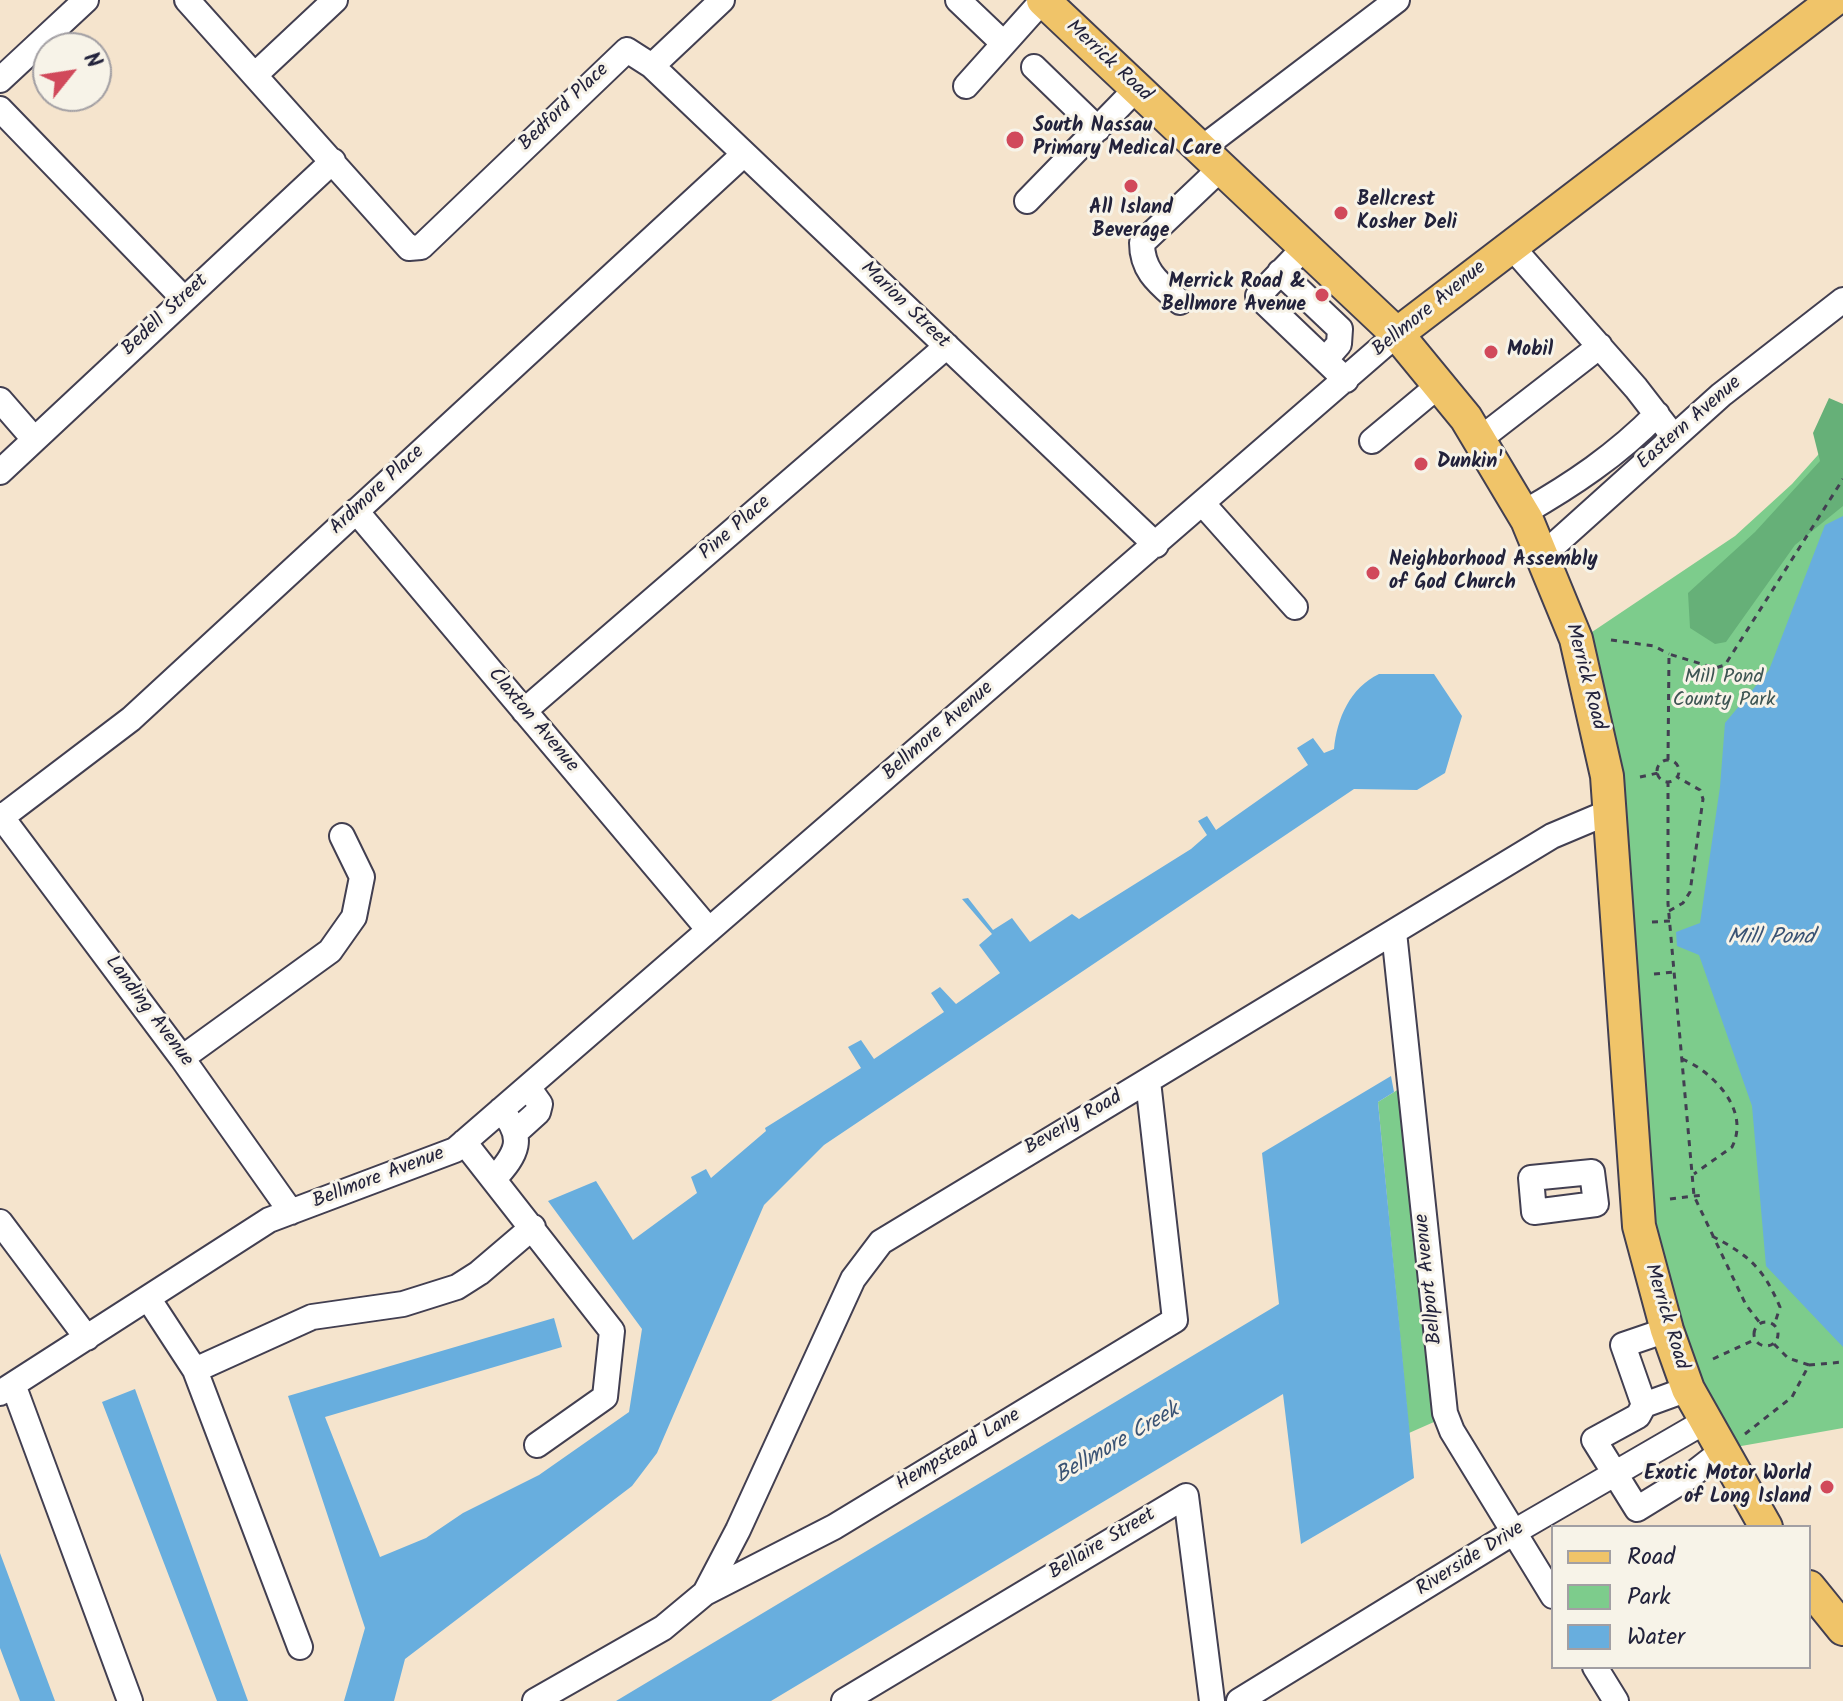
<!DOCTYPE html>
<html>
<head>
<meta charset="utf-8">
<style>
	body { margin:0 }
	#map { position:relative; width:1843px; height:1701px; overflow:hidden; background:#f5e4cd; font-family:Kalam,sans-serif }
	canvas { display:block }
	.legend { position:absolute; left:1551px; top:1525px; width:260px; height:144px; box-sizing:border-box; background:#f7f3e8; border:2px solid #a29fa3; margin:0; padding:10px 14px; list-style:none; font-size:24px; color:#22223b }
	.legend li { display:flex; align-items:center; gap:16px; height:40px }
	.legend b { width:40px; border:2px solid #a29fa3 }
	.north { position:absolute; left:32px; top:32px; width:80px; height:80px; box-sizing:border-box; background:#f7f3e8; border:2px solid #a29fa3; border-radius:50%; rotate:60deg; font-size:22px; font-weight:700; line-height:32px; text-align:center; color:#22223b }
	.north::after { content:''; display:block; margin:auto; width:28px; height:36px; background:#d1495b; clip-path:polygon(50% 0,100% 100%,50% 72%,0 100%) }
</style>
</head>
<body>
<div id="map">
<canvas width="1843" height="1701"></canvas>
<ul class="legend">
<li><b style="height:10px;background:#f0c469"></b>Road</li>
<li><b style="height:22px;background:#7dcc8c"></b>Park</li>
<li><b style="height:22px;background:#68aede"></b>Water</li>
</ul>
<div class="north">N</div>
</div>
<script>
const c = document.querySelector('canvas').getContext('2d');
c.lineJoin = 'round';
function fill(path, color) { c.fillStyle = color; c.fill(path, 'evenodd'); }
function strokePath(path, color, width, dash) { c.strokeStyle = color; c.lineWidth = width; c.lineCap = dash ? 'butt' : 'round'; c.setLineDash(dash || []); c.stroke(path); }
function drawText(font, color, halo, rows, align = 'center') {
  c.font = font + ' Kalam,sans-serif'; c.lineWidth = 6; c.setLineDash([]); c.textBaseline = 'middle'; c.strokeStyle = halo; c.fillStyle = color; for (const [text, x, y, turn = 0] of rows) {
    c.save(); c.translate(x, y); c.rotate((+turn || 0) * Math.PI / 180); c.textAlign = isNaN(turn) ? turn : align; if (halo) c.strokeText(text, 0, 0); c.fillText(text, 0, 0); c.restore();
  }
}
const green = new Path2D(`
	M1843,427V1428L1730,1448L1695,1385L1663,1283L1640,1123L1589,634L1735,536L1792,484Z
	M1407,1084L1443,1418L1409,1433L1378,1102Z`);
const forest = new Path2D(`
	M1829,398L1843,404V506L1795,545L1726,642L1715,644L1690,628L1688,593L1755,532L1820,461L1813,433Z`);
const water = new Path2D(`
	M1843,516V1347L1766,1266L1752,1106L1699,955L1677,946L1676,932L1700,923L1720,787L1725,723L1769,670L1825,525Z
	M1379,674H1434L1462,716L1445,773L1417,790L1354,789L824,1145L764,1205L657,1453L632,1486L405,1659L394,1701H344L365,1628L288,1396L554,1318L562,1347L325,1417L380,1557L426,1538L463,1513L539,1475L629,1412L642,1329L548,1201L596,1181L633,1240L697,1193L691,1177L706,1169L711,1178L766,1131L765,1128L861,1068L848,1047L861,1040L874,1059L944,1012L931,993L940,987L956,1004L1000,973L979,945L992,934L962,899L968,898L993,930L1012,918L1030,942L1072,914L1079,919L1191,849L1207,835L1198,821L1207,816L1216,830L1308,765L1297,748L1313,738L1324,753L1334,749C1337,718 1350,688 1379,674Z
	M1391,1076L1394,1092L1378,1102L1414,1478L1301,1544L1283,1394L771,1701H616L1279,1304L1262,1153Z
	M135,1389L248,1701H217L102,1402Z
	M0,1553L55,1701H20L0,1648Z`);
const path = new Path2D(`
	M1611,640L1654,646L1669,654
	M1668,760L1669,654L1715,668L1725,665L1843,479
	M1657 771a11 11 0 1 1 22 0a11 11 0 1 1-22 0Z
	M1640,777L1658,773
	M1668,781V904L1694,1196L1746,1305L1760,1323
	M1669,911L1683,903L1690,892L1703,799L1700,790L1677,777
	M1652,922L1670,921
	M1654,974L1674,972
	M1682,1059C1712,1071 1751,1110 1732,1147L1694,1174
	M1670,1199L1703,1195
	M1712,1236C1750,1256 1763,1268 1780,1307L1774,1326
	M1754 1334a12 12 0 1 1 24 0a12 12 0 1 1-24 0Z
	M1713,1359L1756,1339
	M1809,1365L1843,1362
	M1745,1434L1792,1397L1809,1365L1788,1358L1773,1343`);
const minor = new Path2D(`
	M187,0L409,248L421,247L627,50L652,66L1156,545
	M958,0L1002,42
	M652,66L722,0
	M1034,67L1098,129
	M256,74L335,0
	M0,80L86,0
	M966,86L1043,0
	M0,109L184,299
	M1201,149L1397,0
	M1027,201L1137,88
	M1511,246L1636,388L1674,437
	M1305,247L1258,296L1346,380
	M1280,272L1340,329L1339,344L1325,360
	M1180,302C1160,284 1142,272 1142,243L1221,168
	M0,400L34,439
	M1480,439L1600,346
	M1372,441L1438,386
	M0,472L333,161
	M1203,504L1295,607
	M356,511L709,930
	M1523,513C1572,485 1617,455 1657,414
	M1543,555L1721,395L1843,300
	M524,711L947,346
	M0,815L182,1058L291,1212
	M2,817L131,719L744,154
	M1394,932L1445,1413L1452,1431L1553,1596
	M182,1058L330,951L354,917L362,877L342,836
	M517,1131L538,1112L540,1104L528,1087
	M464,1142L612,1331L605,1397L537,1445
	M1592,1172L1596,1204L1534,1212L1531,1178Z
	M494,1179C517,1154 526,1138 501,1110
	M0,1222L87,1338
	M148,1298L195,1370L300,1647
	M1667,1330L1623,1345L1644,1405L1688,1389
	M195,1370L312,1317L403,1304L457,1287L479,1273L533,1227
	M14,1387L130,1701
	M0,1393L269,1220L455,1150L1397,334
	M1644,1405L1638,1416L1594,1440L1637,1509L1689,1477L1721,1452
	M705,1593L738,1530L853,1279L881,1242L1552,836L1609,812
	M1595,1667L1616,1701
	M535,1701L663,1628L705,1593L834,1527L1175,1320L1148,1081
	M844,1701L1186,1496L1212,1701
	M1239,1701L1514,1532L1704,1422`);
const major = new Path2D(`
	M1043,0L1397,334L1466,418L1527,520L1576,639L1607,776L1639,1226L1667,1330L1688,1389L1766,1527
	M1397,334L1834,0
	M1809,1587L1843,1629`);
const markers = [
	[1015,140,10,"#d1495b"],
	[1131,186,8,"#d1495b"],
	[1341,213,8,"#d1495b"],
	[1322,295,8,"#d1495b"],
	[1491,352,8,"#d1495b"],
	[1421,464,8,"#d1495b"],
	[1373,573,8,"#d1495b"],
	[1827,1487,8,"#d1495b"]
];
const streetNames = [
	["Merrick Road",1108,62,43],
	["Bedford Place",565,108,-44],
	["Marion Street",904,306,44],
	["Bellmore Avenue",1430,310,-39],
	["Bedell Street",166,316,-43],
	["Eastern Avenue",1690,424,-41],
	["Ardmore Place",378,491,-43],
	["Pine Place",736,529,-41],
	["Merrick Road",1584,677,75],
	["Claxton Avenue",532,721,50],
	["Bellmore Avenue",939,732,-41],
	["Landing Avenue",148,1012,53],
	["Beverly Road",1074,1124,-30],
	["Bellmore Avenue",379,1179,-21],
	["Bellport Avenue",1430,1279,-96],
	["Merrick Road",1665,1317,73],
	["Hempstead Lane",959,1451,-31],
	["Bellaire Street",1103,1545,-31],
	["Riverside Drive",1471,1560,-32]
];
const poiNames = [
	["South Nassau",1033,128],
	["Primary Medical Care",1033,151],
	["Bellcrest",1357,202],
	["Kosher Deli",1357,225],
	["All Island",1131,210,"center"],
	["Beverage",1131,233,"center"],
	["Merrick Road &",1306,284,"right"],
	["Bellmore Avenue",1306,307,"right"],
	["Mobil",1507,352],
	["Dunkin'",1437,464],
	["Neighborhood Assembly",1389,562],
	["of God Church",1389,585],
	["Exotic Motor World",1811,1476,"right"],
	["of Long Island",1811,1499,"right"]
];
const parkNames = [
	["Mill Pond",1724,679],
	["County Park",1724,702]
];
const waterNames = [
	["Mill Pond",1771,939],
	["Bellmore Creek",1118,1445,-30]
];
fill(green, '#7dcc8c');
fill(forest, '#66b078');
fill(water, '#68aede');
strokePath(minor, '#423f51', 28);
strokePath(major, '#423f51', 36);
strokePath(path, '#423f51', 3, [6, 6]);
strokePath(minor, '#fff', 24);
strokePath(major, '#f0c469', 32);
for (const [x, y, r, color] of markers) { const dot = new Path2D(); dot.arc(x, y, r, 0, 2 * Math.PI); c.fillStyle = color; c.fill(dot); strokePath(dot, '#f7f3e8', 3); }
drawText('20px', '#22223b', '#f7f3e8', streetNames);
drawText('bold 20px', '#22223b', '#f7f3e8', poiNames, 'left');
drawText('20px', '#3d5553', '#f7f3e8', parkNames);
drawText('italic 22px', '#3a5374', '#f7f3e8', waterNames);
</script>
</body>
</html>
